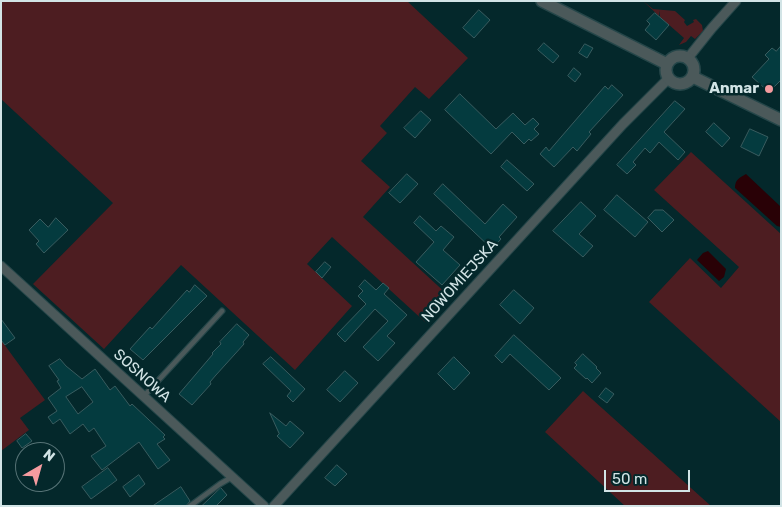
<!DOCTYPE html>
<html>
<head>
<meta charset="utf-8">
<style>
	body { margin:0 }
	#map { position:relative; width:782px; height:507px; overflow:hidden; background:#04282b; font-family:Rubik,sans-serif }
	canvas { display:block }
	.frame { position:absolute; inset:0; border:2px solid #d2e4e6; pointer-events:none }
	.north { position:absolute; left:15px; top:442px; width:50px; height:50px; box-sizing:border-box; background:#04282b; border:1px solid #567376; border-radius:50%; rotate:38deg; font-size:14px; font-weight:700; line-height:20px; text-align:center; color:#d2e4e6 }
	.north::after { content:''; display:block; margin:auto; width:18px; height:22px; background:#f59b9f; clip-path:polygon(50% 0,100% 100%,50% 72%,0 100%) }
	.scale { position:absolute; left:604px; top:470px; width:86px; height:22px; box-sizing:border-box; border:2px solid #d2e4e6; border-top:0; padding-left:6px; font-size:15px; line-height:18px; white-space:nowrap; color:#d2e4e6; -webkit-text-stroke:4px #04282b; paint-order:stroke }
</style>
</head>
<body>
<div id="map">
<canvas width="782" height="507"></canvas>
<div class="frame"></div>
<div class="north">N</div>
<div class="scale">50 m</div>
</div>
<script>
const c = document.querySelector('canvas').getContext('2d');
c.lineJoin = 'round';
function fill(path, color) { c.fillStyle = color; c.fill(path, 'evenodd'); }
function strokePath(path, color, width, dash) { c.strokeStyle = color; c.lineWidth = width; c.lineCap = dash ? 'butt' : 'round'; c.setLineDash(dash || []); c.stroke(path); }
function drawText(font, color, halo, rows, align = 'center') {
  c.font = font + ' Rubik,sans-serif'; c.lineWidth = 5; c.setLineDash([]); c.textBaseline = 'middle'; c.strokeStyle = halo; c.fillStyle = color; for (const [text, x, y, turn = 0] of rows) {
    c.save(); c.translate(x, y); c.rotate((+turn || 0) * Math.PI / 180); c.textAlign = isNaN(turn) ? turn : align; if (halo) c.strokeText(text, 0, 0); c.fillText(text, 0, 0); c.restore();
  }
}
const green = new Path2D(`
	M1,1H407L468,58L429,99L415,87L380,126L387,133L361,161L390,187L363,217L449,296L425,322L332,237L307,264L352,306L295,370L181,265L104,349L33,284L113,203L1,99Z
	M643,1L653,9L675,11L685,20L684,22L687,26L694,22L693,20L696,19L702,25L703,31L695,39L691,36L686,42L679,45L684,38L660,17V10L659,16Z
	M691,152L781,234V422L649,302L690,258L721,288L739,267L654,190Z
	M1,340L45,400L20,418L29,430L1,451Z
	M583,391L711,506H625L545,432Z`);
const water = new Path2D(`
	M746,174L781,207V227L777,226L735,188C735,180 739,178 746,174Z
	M708,251L726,269L724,277L719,281L697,260L703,253Z`);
const building = new Path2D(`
	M479,10L490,20L474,38L463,28Z
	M655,13L669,25L656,40L645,30L650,24L647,21Z
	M544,43L559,56L553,63L538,50Z
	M585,44L593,48L587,58L579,53Z
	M781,46V80L769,92L752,77L769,59L765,55L772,48L776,51Z
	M574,68L581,74L575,82L568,76Z
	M612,85L623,95L589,132L591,134L577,151L573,147L554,167L540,154L546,147L549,151L605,86L608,89Z
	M460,94L496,129L513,113L525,125L533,118L539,124L534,129L539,134L531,141L529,139L524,144L512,132L491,154L445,110Z
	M675,101L685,109L664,132L685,152L678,160L659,142L650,153L645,148L633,162L636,165L627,174L617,165Z
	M421,111L431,120L415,138L404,128Z
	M714,123L730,138L722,147L706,132Z
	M750,129L768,137L759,156L741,147Z
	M507,160L534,184L527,191L501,167Z
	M407,174L418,184L400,203L389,193Z
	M443,184L485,224L503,204L517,217L499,237L501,239L492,249L434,194Z
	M617,195L648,222L635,237L604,210Z
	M581,202L596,216L579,234L593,246L583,257L553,231Z
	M655,210H663L674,220L662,232L648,218Z
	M420,216L436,231L441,226L454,237L443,250L460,265L442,285L416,262L434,242L414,223Z
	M56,218L68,230L44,253L36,244L39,241L29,230L40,219L48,227Z
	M325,262L331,267L322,278L316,272Z
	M365,280L376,290L383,283L389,288L384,294L407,315L387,336L395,343L378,361L363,347L388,321L375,309L345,342L337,334L366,304L358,296L363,291L359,287Z
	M195,285L207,296L143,360L130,349L150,327L152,329L187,290L189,292Z
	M514,290L534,308L520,324L500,305Z
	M1,319L15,338L5,345L1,340Z
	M237,324L249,335L243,342L244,344L216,375L210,382L211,384L192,405L179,394L213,354L212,353L221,344L220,342Z
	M514,335L561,378L549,390L510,354L502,363L495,356Z
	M583,354L597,367L596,368L601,373L592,383L587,378L586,379L574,368L577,365L575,363Z
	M271,357L305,389L293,402L287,396L291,391L263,364Z
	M454,357L470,373L454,390L438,374Z
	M60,359L66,366L82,379L95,369L110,390L115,386L130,406L132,404L165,435L163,437L165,439L157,444L170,460L158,469L139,442L102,470L91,456L106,446L94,428L89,432L83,424L70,434L60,419L53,424L48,417L57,411L48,398L61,388L57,381L59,380L49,366ZM82,387L93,402L78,414L66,397Z
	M345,371L358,383L340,402L327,390Z
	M606,388L614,394L607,403L599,397Z
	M270,413L286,426L290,421L304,433L290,448L277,436L279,434Z
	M26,434L32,441L22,448L17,441Z
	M337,465L347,474L335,486L325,478Z
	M108,468L117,480L91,499L82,487Z
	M139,475L145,484L130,497L123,487Z
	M181,487L190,501L186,506H153Z
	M221,488L227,495L216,506H202Z`);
const service = new Path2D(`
	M144,396L222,311
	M190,506L220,484L232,477`);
const minor = new Path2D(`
	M688,58L712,28L736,1
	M1,266L264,506
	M274,506L623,124L669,78`);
const tertiary = new Path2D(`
	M542,1L667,64
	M666 70a14 14 0 1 1 28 0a14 14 0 1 1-28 0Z
	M693,77L781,120`);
const markers = [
	[769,89,5,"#f59b9f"]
];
const poiNames = [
	["Anmar",759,89]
];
const streetNames = [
	["NOWOMIEJSKA",460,281,-48],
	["SOSNOWA",142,376,42]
];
fill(green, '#4d1d21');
fill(water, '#290106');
fill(building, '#043b3f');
strokePath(building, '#395c5f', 1);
strokePath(service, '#254649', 7);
strokePath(minor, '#254649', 11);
strokePath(tertiary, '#254649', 14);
strokePath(service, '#4b595a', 4.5);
strokePath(minor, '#4b595a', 9);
strokePath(tertiary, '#4b595a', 11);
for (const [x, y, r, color] of markers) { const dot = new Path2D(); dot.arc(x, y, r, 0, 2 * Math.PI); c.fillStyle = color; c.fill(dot); strokePath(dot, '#04282b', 2); }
drawText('bold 15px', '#d2e4e6', '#04282b', poiNames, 'right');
drawText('15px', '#d2e4e6', '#04282b', streetNames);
</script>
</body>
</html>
